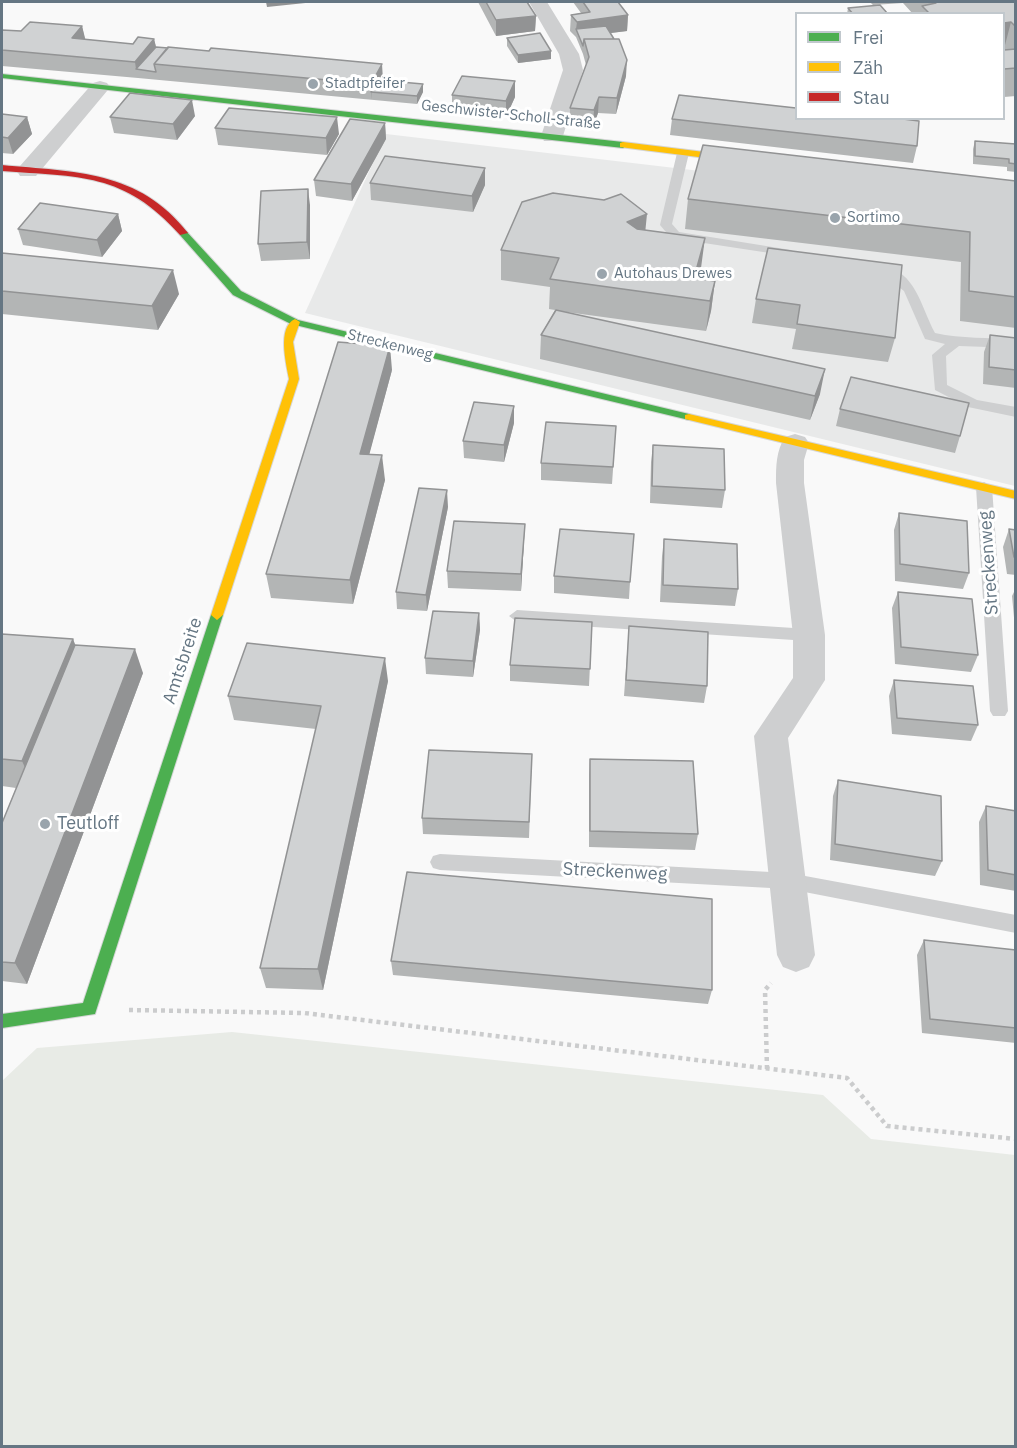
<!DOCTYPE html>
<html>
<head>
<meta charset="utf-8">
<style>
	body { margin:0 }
	#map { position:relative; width:1017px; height:1448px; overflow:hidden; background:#f9f9f9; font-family:"IBM Plex Sans",sans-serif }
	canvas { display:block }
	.frame { position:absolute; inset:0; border:3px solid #657683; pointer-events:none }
	.legend { position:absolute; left:795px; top:12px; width:210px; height:108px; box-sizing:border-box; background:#fff; border:2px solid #c1c8cd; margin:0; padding:8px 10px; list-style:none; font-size:18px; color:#657683 }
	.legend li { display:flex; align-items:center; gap:12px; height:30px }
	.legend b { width:30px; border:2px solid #c1c8cd }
</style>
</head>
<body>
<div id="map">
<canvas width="1017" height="1448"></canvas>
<div class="frame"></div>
<ul class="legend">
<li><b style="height:8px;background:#4caf50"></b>Frei</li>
<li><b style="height:8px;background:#ffc107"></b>Zäh</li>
<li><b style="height:8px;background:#c62828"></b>Stau</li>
</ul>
</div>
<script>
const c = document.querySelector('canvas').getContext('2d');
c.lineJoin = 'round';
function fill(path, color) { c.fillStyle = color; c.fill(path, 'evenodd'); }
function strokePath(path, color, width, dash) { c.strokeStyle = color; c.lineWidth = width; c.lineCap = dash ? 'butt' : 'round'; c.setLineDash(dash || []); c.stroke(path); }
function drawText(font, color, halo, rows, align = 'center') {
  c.font = font + ' "IBM Plex Sans",sans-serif'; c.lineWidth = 6; c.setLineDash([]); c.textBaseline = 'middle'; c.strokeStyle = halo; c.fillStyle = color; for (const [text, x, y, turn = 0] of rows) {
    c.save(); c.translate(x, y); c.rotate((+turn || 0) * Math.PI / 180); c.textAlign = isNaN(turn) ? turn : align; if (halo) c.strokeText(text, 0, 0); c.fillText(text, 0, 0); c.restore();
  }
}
const built = new Path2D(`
	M386,134L1015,208V486L305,313Z`);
const green = new Path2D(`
	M232,1032L823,1095L871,1139L1015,1155V1446H2V1081L37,1048Z`);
const path = new Path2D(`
	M129,1010L304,1013L847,1078L887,1126L1016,1139
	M767,1069L765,990L771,983`);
const lane = new Path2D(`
	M683,149L689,153L672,224L679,232L791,250L797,254L796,257L671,238L660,225L677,153Z
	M881,264C917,273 920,305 935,333C962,339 988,337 1016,340V348L959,346L946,356L947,385L977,400L1016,407V417L968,407L935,390L932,355L945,344L925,339L904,291L874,268Z
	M984,482L992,487L1008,711L1005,716H993L990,711L976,487Z
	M517,610L809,629L818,635L809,641L517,622L509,616Z
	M440,854L789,873L1016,915V933L789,889L440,870L433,868L430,862L433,856Z`);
const street = new Path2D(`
	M529,2H547L579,54L583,70L563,136L560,141H544L541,136L563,70L559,54Z
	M100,81L107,83L110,87L107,91L36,176H20L17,171L20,166L93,83Z
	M795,434L805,437L809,443L804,460V483L825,635V680L788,738L815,955L809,967L796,972L783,967L777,955L754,736L793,678V635L776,483C776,466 776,451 785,437Z`);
const fast = new Path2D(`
	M2,74L623,142L627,145L623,148L2,78Z
	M180,231H186L241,291L298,320L689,414L694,417L689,420L291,324L233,295L180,235Z
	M217,610L223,615L95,1014L2,1028V1014L83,1003L211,615Z`);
const slow = new Path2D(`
	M623,142L745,157L749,160L745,163L620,147V143Z
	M295,319L300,322L293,342L299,379L223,615L217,620L211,615L289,379C286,363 277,327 295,319Z
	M689,414L1016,491V499L685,419V415Z`);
const jam = new Path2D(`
	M2,165C75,172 139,170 188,233L180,235C124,172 79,177 2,171Z`);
const wall = new Path2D(`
	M478,2H527L536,16L535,31L496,36Z
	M573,2H618L628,15L627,31L610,33L626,76L616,114L598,113L593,127L570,124V108L586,65L583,54L576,37L570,31L571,15L581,13Z
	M870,2H1016V96L1004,97V14H913L903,3L873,5Z
	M848,8L888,14H847Z
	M82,26L85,40L133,44L154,39L156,47L383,80L423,92L417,104L138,78L2,66V30L21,31Z
	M507,38L551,59L518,63L507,46Z
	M515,81V97L506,117L452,111V95Z
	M2,114L27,117L32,134L13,154L2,153Z
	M195,116L177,140L114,133L110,117Z
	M672,119L917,146L913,163L670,135Z
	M385,123L386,139L352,201L316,196L314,180Z
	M215,128L339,134L327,155L218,145Z
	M975,141L1016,144V172L1007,171V167L973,164V149Z
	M485,168V185L473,212L371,200L370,183Z
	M1016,181V328L960,321L961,262L685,229L688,199Z
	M310,205V259L261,261L258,244Z
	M118,214L122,231L102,257L23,245L18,229Z
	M646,231L701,268L698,278L715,281L711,311L706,331L559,311L820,394L810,420L540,359L541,335L555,310L549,309L550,287L501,280V250Z
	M768,248L895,338L888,362L792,349L796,329L752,323L756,299Z
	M2,253L179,294L158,330L2,314Z
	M990,335L1016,338V388L983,384L984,352Z
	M392,370L369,454L385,480L353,604L271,598L266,574Z
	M514,406V423L504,462L464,458L463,441Z
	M840,409L960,436L955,453L836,426Z
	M616,426L612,484L541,480V463Z
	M653,445L725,490L722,508L650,503L651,462Z
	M448,507L427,611L397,609L396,592Z
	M899,513L969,573L963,589L895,581L894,530Z
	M525,524L521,591L448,588L447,571Z
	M1009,529L1016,530V575L1007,574L1003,547Z
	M664,539L738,589L735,606L660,602L662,556Z
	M554,576L630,582L629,599L554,593Z
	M1016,588V639L1012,596Z
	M898,592L978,655L971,672L895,664L892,608Z
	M479,613L480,630L473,677L426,674L425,658Z
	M592,622L589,686L510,681V665Z
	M629,626L707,686L704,703L624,696Z
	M2,634L73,639L75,645L143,673L27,984L2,981V823L16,788L2,786Z
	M894,680L978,725L971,741L892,734L889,696Z
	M388,681L323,990L266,988L260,968L316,729L234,720L228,696Z
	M532,754L529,838L423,834L422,818Z
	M590,759L698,834L695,850L589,847V775Z
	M838,780L942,861L935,876L830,860L833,796Z
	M986,806L1016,811V891L980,885L979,822Z
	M924,940L1016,950V1043L922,1033L917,955Z
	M391,961L712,990L708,1004L393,975Z`);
const shadedWall = new Path2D(`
	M266,2H315L267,7Z
	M628,15L627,31L579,37L576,29L577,22Z
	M536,16L535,31L496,36V20Z
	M1011,22L1004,49V23Z
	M82,26L86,42L72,38Z
	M154,39L158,55L136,69L135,62Z
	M551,51V59L518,63V55Z
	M627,60L626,76L616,114L617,98Z
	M382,64L383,80L376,92H371L372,100L371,84Z
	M515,81V97L506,117V101Z
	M423,84V92L417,104V96Z
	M599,97L598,113L593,127L594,110Z
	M192,100L195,116L177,140L173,124Z
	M27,117L32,134L13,154L8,138Z
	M337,117L339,134L327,155L326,138Z
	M385,123L386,139L352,201L351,184Z
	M485,168V185L473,212L472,196Z
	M308,189L310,205V259L307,242Z
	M118,214L122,231L102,257L97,240Z
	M647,214L644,244L627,222Z
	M705,238L701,268L693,299L694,278Z
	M173,270L179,294L158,330L152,306Z
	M715,281L711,311L706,331L710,301Z
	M390,346L392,370L363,478L360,454Z
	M825,369L820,394L810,420L815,396Z
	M514,406V423L504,462V445Z
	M382,455L385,480L353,604L350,580Z
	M447,490L448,507L427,611L426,595Z
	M525,524L524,541L521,591V574Z
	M479,613L480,630L473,677V661Z
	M73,639L84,668L35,789L22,761Z
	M135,649L143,673L27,984L15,963Z
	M385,658L388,681L323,990L318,969Z`);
const building = new Path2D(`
	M486,2H527L536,16L496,20Z
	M583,2H618L628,15L577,22L571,15L590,12Z
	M934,2H1016V27L1011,22L1004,23V14H930L922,6L936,3Z
	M880,5L888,14H853L848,8Z
	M30,22L82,26L72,38L133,44L138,37L154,39L135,62L2,50V30L21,31Z
	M606,26L614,39H584L583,46L576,29Z
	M540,33L551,51L518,55L507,38Z
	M584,39H619L627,60L617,98L599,97L594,110L570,108L589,57Z
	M156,47L168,48L154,64L156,72L136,69Z
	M168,47L209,51L211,48L382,64L371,84L154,64Z
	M1016,49V68L1004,69V50Z
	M462,76L515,81L506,101L452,95Z
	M378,80L423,84L417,96L371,92Z
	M130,93L192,100L173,124L110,117Z
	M679,95L796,108V118H895L919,121L917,146L672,119Z
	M229,108L337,117L326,138L215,128Z
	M2,114L27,117L8,138L2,137Z
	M350,119L385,123L351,184L314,180Z
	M975,141L1016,144V164L1009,163V159L975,156Z
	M703,145L1016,181V297L969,291L970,232L688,199Z
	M385,156L485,168L472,196L370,183Z
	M308,189L307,242L258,244L261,191Z
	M553,193L604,200L621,194L647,214L627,222L637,229L705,238L694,278L715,281L710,301L550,279L559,258L501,250L522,202Z
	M40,203L118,214L97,240L18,229Z
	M768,248L902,265L895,338L797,324L800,305L756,299Z
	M2,253L173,270L152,306L2,291Z
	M556,310L825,369L815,396L541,335Z
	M990,335L1016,338V370L989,367Z
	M338,342L390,346L360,454L382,455L350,580L266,574Z
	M851,377L969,403L960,436L840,409Z
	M474,402L514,406L504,445L463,441Z
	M546,422L616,426L613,467L541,463Z
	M653,445L724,449L725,490L652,486Z
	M419,488L447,490L426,595L396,592Z
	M899,513L967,521L969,573L900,564Z
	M454,521L525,524L521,574L447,571Z
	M560,529L634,534L630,582L554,576Z
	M1009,529L1016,530V557H1014Z
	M664,539L737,544L738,589L663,585Z
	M898,592L972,599L978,655L901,647Z
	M433,611L479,613L473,661L425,658Z
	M515,618L592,622L590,669L510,665Z
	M629,626L708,632L707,686L626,680Z
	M2,634L73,639L22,761L2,759Z
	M247,643L385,658L318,969L260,968L321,706L228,696Z
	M75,645L135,649L15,963L2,962V823Z
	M894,680L973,686L978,725L897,718Z
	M429,750L532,754L529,822L422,818Z
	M590,759L693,761L698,834L590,831Z
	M838,780L941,796L942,861L835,844Z
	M986,806L1016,811V875L988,870Z
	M407,872L712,899V990L391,961Z
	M924,940L1016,950V1028L930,1019Z`);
const markers = [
	[313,84,6,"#99a4ac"],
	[835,218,6,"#99a4ac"],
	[602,274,6,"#99a4ac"],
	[45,824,6,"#99a4ac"]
];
const farPoinames = [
	["Stadtpfeifer",325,84],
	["Sortimo",847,218],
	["Autohaus Drewes",614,274]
];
const farStreetnames = [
	["Geschwister-Scholl-Straße",511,115,6],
	["Streckenweg",390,345,14]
];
const streetNames = [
	["Streckenweg",989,563,-94],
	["Amtsbreite",183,661,-72],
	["Streckenweg",615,872,3]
];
const poiNames = [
	["Teutloff",57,824]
];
fill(built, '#e8e9e9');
fill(green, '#e8ebe6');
strokePath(fast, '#d5d6d7', 2);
strokePath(slow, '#d5d6d7', 2);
strokePath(jam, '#d5d6d7', 2);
strokePath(path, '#cbcccd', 4.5, [4, 4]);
fill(lane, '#cecfd0');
fill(street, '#cecfd0');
fill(fast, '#4caf50');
fill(slow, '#ffc107');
fill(jam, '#c62828');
fill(wall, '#b3b5b5');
fill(shadedWall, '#929394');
fill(building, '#d0d2d3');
strokePath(building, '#929394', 1.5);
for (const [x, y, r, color] of markers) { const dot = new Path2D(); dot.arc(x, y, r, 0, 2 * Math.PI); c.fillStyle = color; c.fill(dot); strokePath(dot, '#fff', 2); }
drawText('15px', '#657683', '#fff', farPoinames, 'left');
drawText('15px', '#657683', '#fff', farStreetnames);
drawText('18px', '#657683', '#fff', streetNames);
drawText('18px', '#657683', '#fff', poiNames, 'left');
</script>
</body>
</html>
